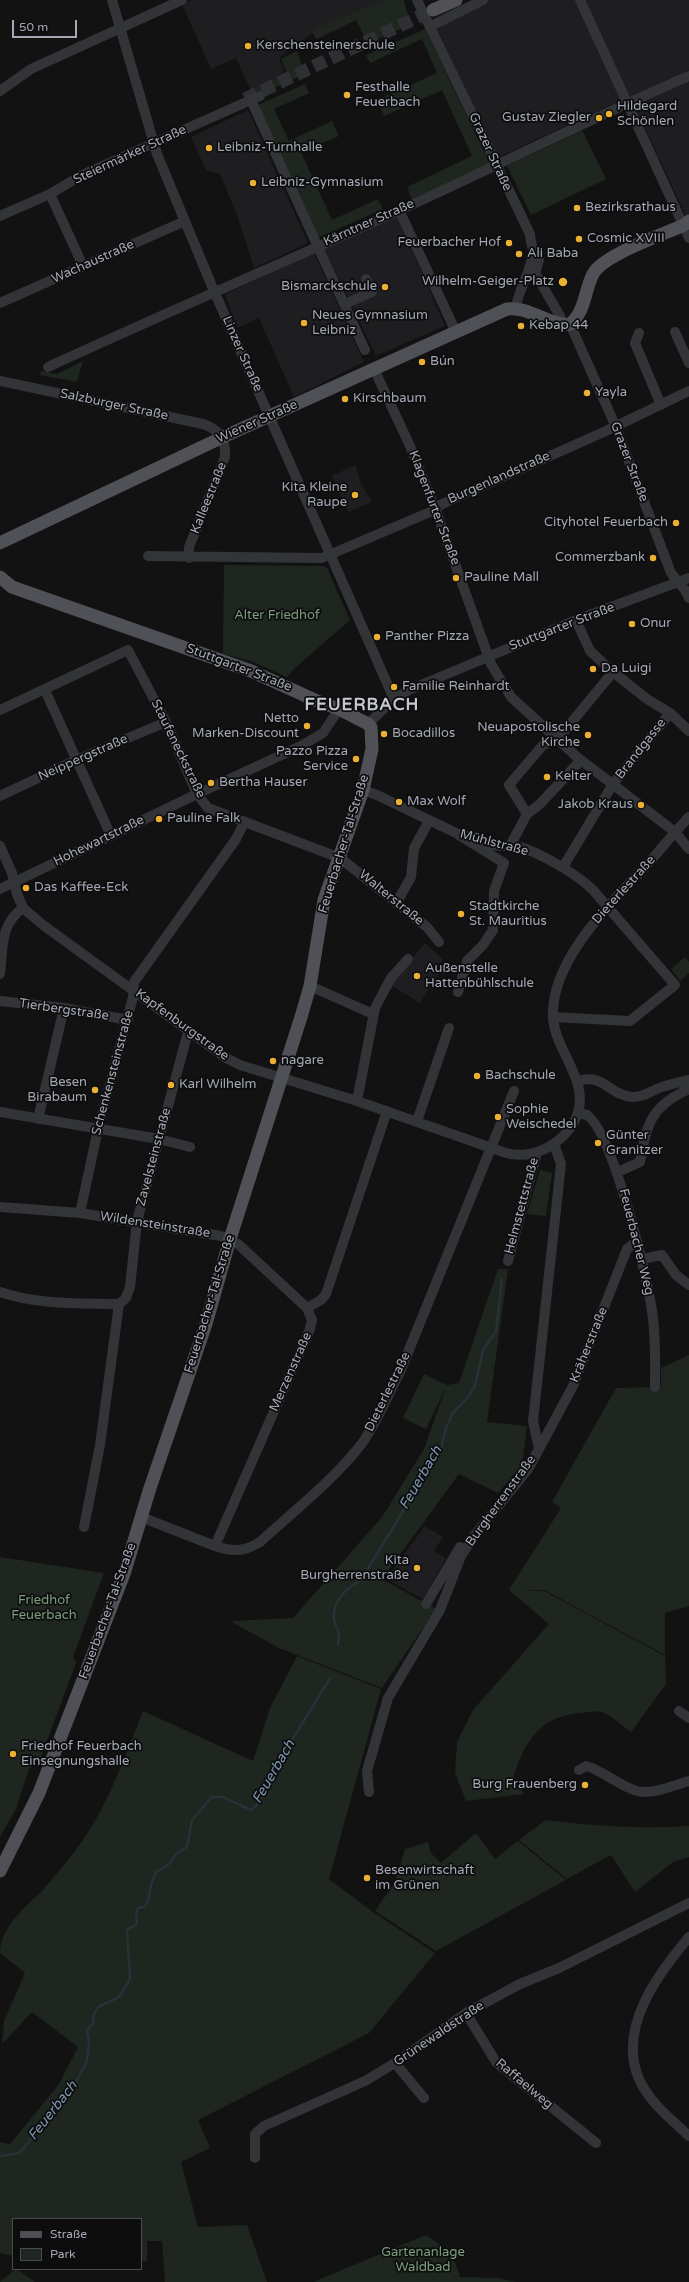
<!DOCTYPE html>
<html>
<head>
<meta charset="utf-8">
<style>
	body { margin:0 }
	#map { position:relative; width:689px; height:2282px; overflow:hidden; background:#121213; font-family:"Varela Round",sans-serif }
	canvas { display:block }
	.legend { position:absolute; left:12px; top:2218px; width:130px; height:52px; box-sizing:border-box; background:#0d0d0e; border:1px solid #494b50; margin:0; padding:5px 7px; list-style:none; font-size:12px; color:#a4a8b4 }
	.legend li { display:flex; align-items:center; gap:8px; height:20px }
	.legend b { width:20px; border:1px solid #494b50 }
	.scale { position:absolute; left:12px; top:20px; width:65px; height:18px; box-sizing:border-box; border:2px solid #a4a8b4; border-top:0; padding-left:5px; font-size:12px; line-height:14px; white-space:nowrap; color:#a4a8b4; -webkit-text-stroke:3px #0d0d0e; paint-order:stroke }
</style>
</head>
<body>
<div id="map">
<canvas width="689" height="2282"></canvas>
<ul class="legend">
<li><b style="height:5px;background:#4f5157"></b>Straße</li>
<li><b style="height:11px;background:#1e261f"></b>Park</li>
</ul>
<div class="scale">50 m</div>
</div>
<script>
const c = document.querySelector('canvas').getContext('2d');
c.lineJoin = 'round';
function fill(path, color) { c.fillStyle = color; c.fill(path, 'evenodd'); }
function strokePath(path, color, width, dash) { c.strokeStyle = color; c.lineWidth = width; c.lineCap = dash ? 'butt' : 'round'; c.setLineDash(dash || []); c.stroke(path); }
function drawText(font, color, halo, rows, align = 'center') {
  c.font = font + ' "Varela Round",sans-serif'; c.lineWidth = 3.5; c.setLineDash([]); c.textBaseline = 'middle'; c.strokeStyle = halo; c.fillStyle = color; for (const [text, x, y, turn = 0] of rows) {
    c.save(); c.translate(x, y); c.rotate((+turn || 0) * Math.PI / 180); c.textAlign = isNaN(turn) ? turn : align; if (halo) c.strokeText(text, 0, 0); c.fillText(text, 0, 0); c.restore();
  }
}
const built = new Path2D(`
	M192,0H388L311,34L279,58L286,78L253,95L236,58L211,69L182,4Z
	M490,0H689V217L687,218L630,96L497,158L437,29Z
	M248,110L308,243L254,268L237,215L220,174L206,170L191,137Z
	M397,215L445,326L376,356L324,248Z
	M314,253L364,362L294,397L259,318L237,328L225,294Z
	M355,465L361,483L372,502L348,512L332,476Z
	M425,943L443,959L440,966L442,968L420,1003L391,985Z
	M425,1526L443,1537L434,1551L446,1558L423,1599L386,1579Z`);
const green = new Path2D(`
	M383,0H404L410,25L368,43L356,20L317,39L311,31Z
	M425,29L490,164L412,199L407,187L472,156L442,90L384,116L377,100L437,73L422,39L370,63L366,55Z
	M297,51L305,74L259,95L255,89L287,73L281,59Z
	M305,84L309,93L274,109L289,141L332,121L339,136L301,152L332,220L378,199L383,209L318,238L258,105Z
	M582,130L606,179L531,215L507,166Z
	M83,361L77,382L40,375L41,371L57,374Z
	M224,565L324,566L327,568L350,620L295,668L287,677L251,661L223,654Z
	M685,957L689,962V973L680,981L671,969Z
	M540,1170L552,1173L546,1216L527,1214Z
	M498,1269H508L487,1422L527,1426L522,1465L498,1493L459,1474L382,1579L436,1609L382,1688L279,1648L230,1621L293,1618L382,1517L424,1449L446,1387L426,1429L403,1418L424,1374L447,1385L459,1383Z
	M689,1355V1606L665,1613V1655L544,1590H519L544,1591L665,1656L666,1684L631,1732C624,1727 608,1713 601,1712C595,1711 588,1712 582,1713C540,1715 524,1742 513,1779L524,1794L466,1801L455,1773L457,1742L473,1710L549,1624L509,1590L561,1508L552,1502L616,1388L661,1387V1368Z
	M0,1557L104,1573L73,1657L76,1663L40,1760L29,1769L16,1809L0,1837Z
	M297,1656L381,1689L329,1879L373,1912L435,1953L369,2033L198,2120L210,2148L181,2162L198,2227L247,2225L267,2282H165L162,2241H147V2261H141V2219H13V2256L0,2253V2142L10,2144L59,2084L78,2047L32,2012L2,2044L4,2021L25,1973L0,1953C0,1928 24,1908 41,1892C52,1880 62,1867 72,1855C106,1812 123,1761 143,1711L253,1761L270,1708Z
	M546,1820C595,1826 639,1829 689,1826V1857L673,1862L635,1892L611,1855L567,1879L519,1840Z
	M476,1833L495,1859L518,1841L566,1880L436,1951L375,1911L395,1882L405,1849L428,1842L431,1853L441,1863Z
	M426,2235C443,2246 456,2257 460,2277L498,2278L517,2282H313Z
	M16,2269H17L35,2282H0Z`);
const stream = new Path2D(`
	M338,1645C341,1628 336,1632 334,1619C332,1600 347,1588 361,1580L441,1449L446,1428L453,1413L468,1397L475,1386L483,1350L496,1331L502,1279
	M0,2156L19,2153L24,2148L54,2108L73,2088L87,2061L89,2042L87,2030L93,2024L94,2014L98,2007L119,1997L130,1979L127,1929L135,1926L137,1922L136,1915L138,1908L144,1907L148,1902L151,1885L156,1872L169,1864L176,1854L187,1847L192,1820L212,1797H223L251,1810L256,1806L280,1760L330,1678`);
const majorTunnel = new Path2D(`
	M245,99L433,10`);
const minor = new Path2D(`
	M112,0L157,154L214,291L394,699
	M417,0L530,234C530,239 532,245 533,250C533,270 518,288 516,308
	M580,0L689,238
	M431,26L483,0
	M0,91L31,69L182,0
	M251,100L365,350
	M50,194L83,266
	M399,210L456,332
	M0,216L50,194L82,175L260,96
	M538,259L539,260L535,273L560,316L557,323
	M0,303L185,221
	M345,304L372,292L366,279
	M570,324L616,427L671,573L685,590L689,598
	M675,332L689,363
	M639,333L635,343L661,405
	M48,367C165,313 283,263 400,210C497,166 591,118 689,76
	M374,369L410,446L435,508L491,664L511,697L577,757L675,832L689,849
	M0,381L203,424C220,430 226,439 225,457L189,547V558
	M148,556L322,558L430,512L442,504L606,431L689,391
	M576,620L590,651L613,672L647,699L670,713L689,731
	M45,690L111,836
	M0,710L128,650L166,722L197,794L208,808L340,858L427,927L439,942
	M368,724L394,699L409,690L576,620L689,578
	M557,740L613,672
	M363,790L377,795L458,834C471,835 480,842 493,845C500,847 508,845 515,846C536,850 577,874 593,890L675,985L630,1021L553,1017
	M0,796L76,760L166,722
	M527,814L509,785L543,745L557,740
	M0,846L12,873L17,894L23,908L43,925L226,1058L240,1065L357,1101L506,1153C533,1160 562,1145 575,1120C593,1083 556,1054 553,1018C550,961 610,904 645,867C660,850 674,833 689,817
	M510,846L527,814L540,804L581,760
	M563,867L613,784L670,713
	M0,889L197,794L301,746L323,733L339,709
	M397,902L411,877L414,848L429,821
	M0,974C3,948 0,924 23,908
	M310,986L373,1014
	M458,992L467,961L483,945L493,930L494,891L504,863L459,835
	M0,1001L64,1008L128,1020
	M578,1081C604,1073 609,1095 632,1097C643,1098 652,1090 662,1087C670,1084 680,1082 689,1080
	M357,1101L375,1008L391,978L408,959
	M0,1112L159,1139L190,1147
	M578,1113C580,1114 584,1114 587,1115C613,1133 647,1276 652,1311C656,1336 655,1362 655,1387
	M38,1119L64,1008
	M417,1121L449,1028
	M618,1172L640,1162C647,1123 651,1106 689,1089
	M0,1207L80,1213L221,1236L238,1244L307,1308L312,1320L310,1329L215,1546
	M80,1213L98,1129L133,997L134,982L236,839L244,823
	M642,1259L662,1255L676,1275L689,1285
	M508,1261L537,1152
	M0,1292C37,1305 80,1303 119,1304L126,1298L130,1287L137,1221L188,1032
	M307,1308L321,1300L326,1294L387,1111
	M539,1449L573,1386L627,1249L636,1242
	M141,1517L215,1546C233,1552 244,1552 260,1542C295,1510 335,1479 363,1442C378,1420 388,1395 400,1372L514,1091
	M84,1527L100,1445L119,1304
	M426,1604L460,1547
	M679,1711L689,1718
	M579,1770L586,1766C604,1771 619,1786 637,1791C653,1795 674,1785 689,1781
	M369,1792L367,1771L388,1698L440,1610L461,1556L474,1536L528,1469L539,1449L533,1421L561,1164L554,1144
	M689,1937C658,1974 617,2028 639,2079C649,2102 671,2119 689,2136
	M466,2013L496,2062L596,2143
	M395,2063L424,2098
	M255,2158V2134L264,2126L365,2081L395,2063L466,2013L520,1984L559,1968L689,1903`);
const major = new Path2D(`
	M433,10L456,0
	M0,543L223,437L507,309C530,306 548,326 570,324C586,311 584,291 593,274C603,255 662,235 684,225L689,221
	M0,577L12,587L251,671L317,701L339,709L368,724L371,727L372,749L363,790L324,900L310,986L301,1017L230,1239L206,1324L150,1488L124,1574L39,1793L0,1871`);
const markers = [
	[248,46,4,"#ecb032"],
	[347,95,4,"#ecb032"],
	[609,114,4,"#ecb032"],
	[599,118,4,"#ecb032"],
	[209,148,4,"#ecb032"],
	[253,183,4,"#ecb032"],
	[577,208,4,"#ecb032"],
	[579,239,4,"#ecb032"],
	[509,243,4,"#ecb032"],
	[519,254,4,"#ecb032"],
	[563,282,5,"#ecb032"],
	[385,287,4,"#ecb032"],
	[304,323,4,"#ecb032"],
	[521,326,4,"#ecb032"],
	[422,362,4,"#ecb032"],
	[587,393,4,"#ecb032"],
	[345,399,4,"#ecb032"],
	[355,495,4,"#ecb032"],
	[676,523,4,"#ecb032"],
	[653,558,4,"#ecb032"],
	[456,578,4,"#ecb032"],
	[632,624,4,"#ecb032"],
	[377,637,4,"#ecb032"],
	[593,669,4,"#ecb032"],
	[394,687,4,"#ecb032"],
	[307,726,4,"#ecb032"],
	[384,734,4,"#ecb032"],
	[588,735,4,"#ecb032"],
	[356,759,4,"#ecb032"],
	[547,777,4,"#ecb032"],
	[211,783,4,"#ecb032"],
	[399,802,4,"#ecb032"],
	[641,805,4,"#ecb032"],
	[159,819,4,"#ecb032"],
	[26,888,4,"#ecb032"],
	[461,914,4,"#ecb032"],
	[417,976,4,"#ecb032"],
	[273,1061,4,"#ecb032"],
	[477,1076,4,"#ecb032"],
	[171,1085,4,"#ecb032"],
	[95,1090,4,"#ecb032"],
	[498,1117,4,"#ecb032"],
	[598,1143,4,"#ecb032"],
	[417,1568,4,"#ecb032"],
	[13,1754,4,"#ecb032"],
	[585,1785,4,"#ecb032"],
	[367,1878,4,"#ecb032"]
];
const poiNames = [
	["Kerschensteinerschule",256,46],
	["Festhalle",355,88],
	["Feuerbach",355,103],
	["Hildegard",617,107],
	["Schönlen",617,122],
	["Gustav Ziegler",591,118,"right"],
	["Leibniz-Turnhalle",217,148],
	["Leibniz-Gymnasium",261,183],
	["Bezirksrathaus",585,208],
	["Cosmic XVIII",587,239],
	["Feuerbacher Hof",501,243,"right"],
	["Ali Baba",527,254],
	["Wilhelm-Geiger-Platz",554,282,"right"],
	["Bismarckschule",377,287,"right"],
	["Neues Gymnasium",312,316],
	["Leibniz",312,331],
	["Kebap 44",529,326],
	["Bún",430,362],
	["Yayla",595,393],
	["Kirschbaum",353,399],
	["Kita Kleine",347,488,"right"],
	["Raupe",347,503,"right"],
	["Cityhotel Feuerbach",668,523,"right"],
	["Commerzbank",645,558,"right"],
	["Pauline Mall",464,578],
	["Onur",640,624],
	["Panther Pizza",385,637],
	["Da Luigi",601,669],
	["Familie Reinhardt",402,687],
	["Netto",299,719,"right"],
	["Marken-Discount",299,734,"right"],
	["Neuapostolische",580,728,"right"],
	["Kirche",580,743,"right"],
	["Bocadillos",392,734],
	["Pazzo Pizza",348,752,"right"],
	["Service",348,767,"right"],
	["Kelter",555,777],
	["Bertha Hauser",219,783],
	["Max Wolf",407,802],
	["Jakob Kraus",633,805,"right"],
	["Pauline Falk",167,819],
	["Das Kaffee-Eck",34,888],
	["Stadtkirche",469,907],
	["St. Mauritius",469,922],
	["Außenstelle",425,969],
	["Hattenbühlschule",425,984],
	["nagare",281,1061],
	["Bachschule",485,1076],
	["Besen",87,1083,"right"],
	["Birabaum",87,1098,"right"],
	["Karl Wilhelm",179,1085],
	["Sophie",506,1110],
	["Weischedel",506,1125],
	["Günter",606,1136],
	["Granitzer",606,1151],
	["Kita",409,1561,"right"],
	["Burgherrenstraße",409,1576,"right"],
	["Friedhof Feuerbach",21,1747],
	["Einsegnungshalle",21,1762],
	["Burg Frauenberg",577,1785,"right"],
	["Besenwirtschaft",375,1871],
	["im Grünen",375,1886]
];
const streetNames = [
	["Grazer Straße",490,152,65],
	["Steiermärker Straße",130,155,-25],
	["Kärntner Straße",369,223,-24],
	["Wachaustraße",93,262,-24],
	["Linzer Straße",242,354,66],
	["Salzburger Straße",114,405,12],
	["Wiener Straße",257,422,-24],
	["Grazer Straße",629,462,69],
	["Burgenlandstraße",499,478,-24],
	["Kalleestraße",209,498,-68],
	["Klagenfurter Straße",434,508,69],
	["Stuttgarter Straße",562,627,-21],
	["Stuttgarter Straße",239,668,21],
	["Staufeneckstraße",178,749,64],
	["Brandgasse",641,749,-52],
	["Neippergstraße",83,758,-24],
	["Hohewartstraße",99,841,-26],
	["Mühlstraße",494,843,15],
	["Feuerbacher-Tal-Straße",344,844,-73],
	["Dieterlestraße",624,890,-48],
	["Walterstraße",391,898,39],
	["Tierbergstraße",64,1010,8],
	["Kapfenburgstraße",182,1025,36],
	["Schenkensteinstraße",113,1073,-75],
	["Zavelsteinstraße",154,1157,-75],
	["Helmstettstraße",522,1206,-75],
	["Wildensteinstraße",155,1225,9],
	["Feuerbacher Weg",636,1242,76],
	["Feuerbacher-Tal-Straße",210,1304,-73],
	["Kräherstraße",589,1345,-68],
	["Merzenstraße",291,1372,-66],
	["Dieterlestraße",388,1392,-64],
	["Burgherrenstraße",501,1501,-54],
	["Feuerbacher-Tal-Straße",108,1611,-70],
	["Grünewaldstraße",439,2034,-34],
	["Raffaelweg",524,2084,40]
];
const parkNames = [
	["Alter Friedhof",277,616],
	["Friedhof",44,1601],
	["Feuerbach",44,1616],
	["Gartenanlage",423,2253],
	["Waldbad",423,2268]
];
const waterNames = [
	["Feuerbach",421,1478,-60],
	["Feuerbach",274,1772,-60],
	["Feuerbach",53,2111,-52]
];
const districtNames = [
	["FEUERBACH",362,706]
];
fill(built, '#1e1e20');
fill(green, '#1e261f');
strokePath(stream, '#293037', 2.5);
strokePath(majorTunnel, '#2f3033', 13, [13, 6]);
strokePath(minor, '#333438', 10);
strokePath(major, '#4f5157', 13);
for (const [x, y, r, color] of markers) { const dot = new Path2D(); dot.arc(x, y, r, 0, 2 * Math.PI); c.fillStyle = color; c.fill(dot); strokePath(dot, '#0d0d0e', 1.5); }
drawText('13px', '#a4a8b4', '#0d0d0e', poiNames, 'left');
drawText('13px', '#a4a8b4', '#0d0d0e', streetNames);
drawText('13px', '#7b9e7e', '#0d0d0e', parkNames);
drawText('italic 14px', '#7b96ae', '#0d0d0e', waterNames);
c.letterSpacing = '1px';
drawText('bold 17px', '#c5c7d0', '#0d0d0e', districtNames);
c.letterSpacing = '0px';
</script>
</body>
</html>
